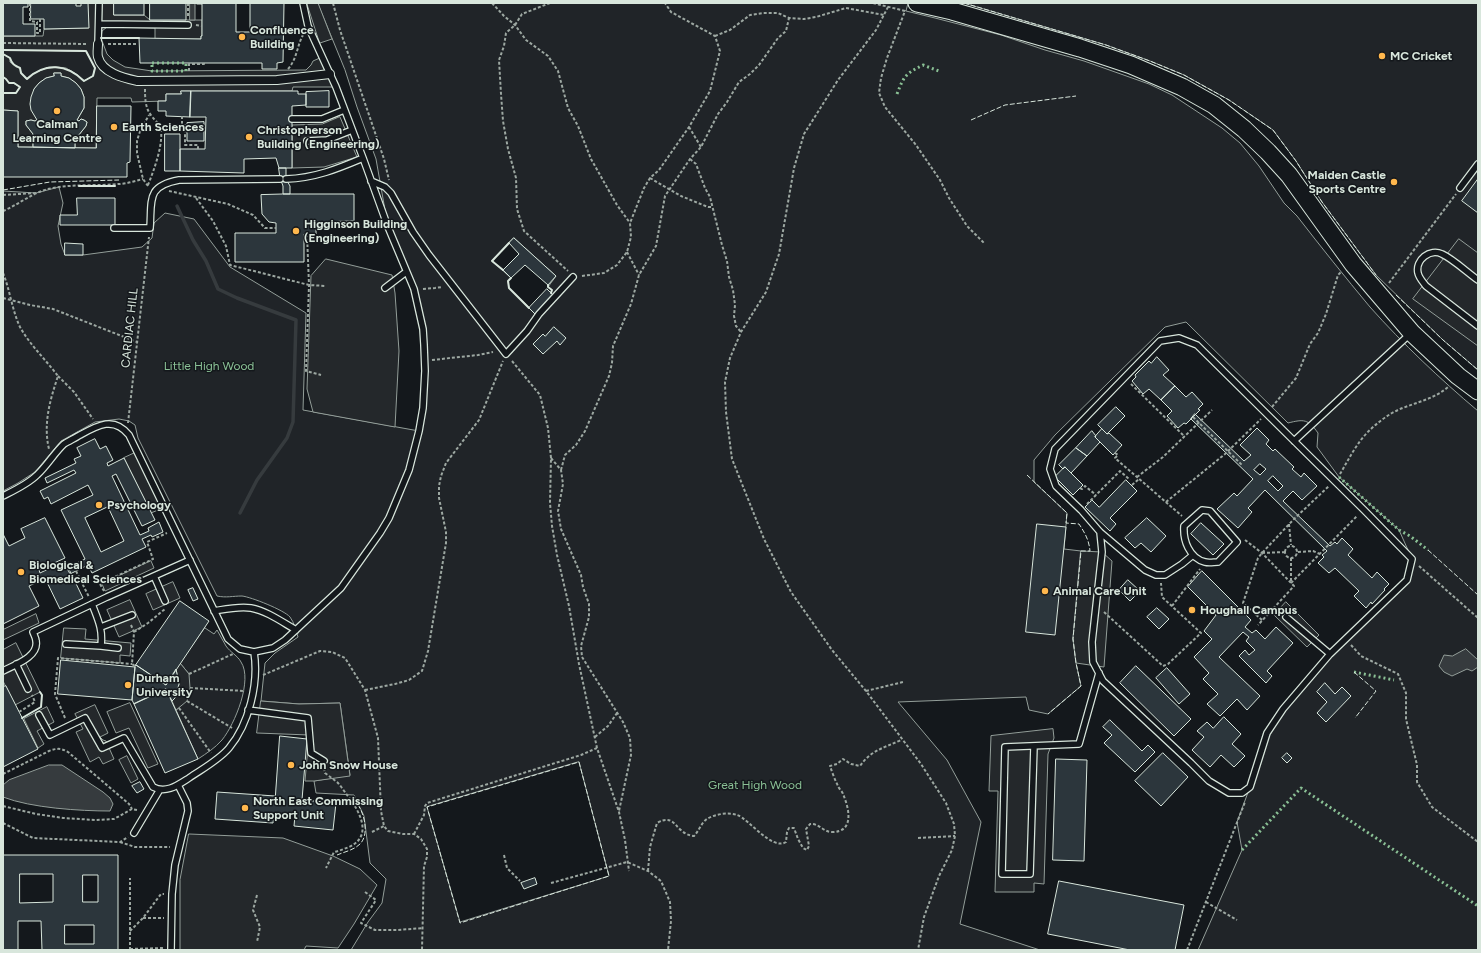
<!DOCTYPE html>
<html>
<head>
<meta charset="utf-8">
<style>
	body { margin:0 }
	#map { position:relative; width:1481px; height:953px; overflow:hidden; background:#14181c; font-family:Figtree,sans-serif }
	canvas { display:block }
	.frame { position:absolute; inset:0; border:4px solid #d8e6dc; pointer-events:none }
</style>
</head>
<body>
<div id="map">
<canvas width="1481" height="953"></canvas>
<div class="frame"></div>
</div>
<script>
const c = document.querySelector('canvas').getContext('2d');
c.lineJoin = 'round';
function fill(path, color) { c.fillStyle = color; c.fill(path, 'evenodd'); }
function strokePath(path, color, width, dash) { c.strokeStyle = color; c.lineWidth = width; c.lineCap = dash ? 'butt' : 'round'; c.setLineDash(dash || []); c.stroke(path); }
function drawText(font, color, halo, rows, align = 'center') {
  c.font = font + ' Figtree,sans-serif'; c.lineWidth = 3; c.setLineDash([]); c.textBaseline = 'middle'; c.strokeStyle = halo; c.fillStyle = color; for (const [text, x, y, turn = 0] of rows) {
    c.save(); c.translate(x, y); c.rotate((+turn || 0) * Math.PI / 180); c.textAlign = isNaN(turn) ? turn : align; if (halo) c.strokeText(text, 0, 0); c.fillText(text, 0, 0); c.restore();
  }
}
const green = new Path2D(`
	M318,3H908L906,11L935,18L1001,35L1045,50L1084,61L1149,84L1172,95L1222,128L1240,143L1259,166L1284,203L1297,216C1321,247 1345,277 1370,307C1403,344 1440,379 1478,411V950H1198L1242,850L1237,822L1250,787L1267,733L1330,655L1407,580L1412,559L1399,530L1339,477L1317,447L1318,433C1308,419 1304,419 1288,423L1186,322L1165,327L1055,435L1034,460V482L1067,513L1064,549L1081,551L1073,639L1076,663L1081,686L1048,714L1029,710L1026,697L898,702L947,760L981,822L960,924L1040,950H351L368,922L382,903L386,879L370,863L364,816L354,795L316,793L314,781L350,775L340,703L299,704L261,701L265,663L275,653L298,637C296,631 294,622 290,617C284,610 251,597 242,596C233,596 226,598 217,596L138,438L135,425L129,421L119,419L95,422L61,441L35,472L18,483L3,491V191L36,193L59,187L63,203L58,226L61,244L65,255H83L142,247L152,238L154,223L165,213L194,219L230,267L306,313L303,410L419,431L424,345L414,289L388,227L376,159L357,107L345,70ZM514,238L556,276L548,287L552,290L535,313L509,288L508,281L511,278L492,261ZM579,762L609,876L460,922L427,807Z
	M964,3H1478V370L1443,340L1376,275L1322,202L1296,161L1273,130L1229,100L1184,75L1150,61L1106,45Z
	M3,50L86,51L95,68L93,76L84,81C70,67 62,66 43,71C36,73 32,74 27,79L21,73L20,68C14,66 11,64 10,58L3,54Z
	M3,77L20,87L16,93H3Z
	M205,628L214,634L217,630C220,635 223,641 226,646C230,652 238,656 241,662C253,680 235,724 222,740C215,748 207,753 198,759L176,710L179,708L189,674L180,663Z`);
const parking = new Path2D(`
	M88,3H114V15H144L150,20H202V36H201V39H155V28L107,27L102,31L101,38L107,54L113,60L125,67L152,71L306,70L311,65L313,61L322,57L336,87H293L292,91H181V94H166V101L132,102L131,98H97L96,148H75V136H78L86,126L87,122L84,120L81,119L79,121L77,120L84,108V97L81,89L76,83L69,78L61,76V73H54V76L46,78L39,83L34,89L37,120L35,121L31,120L26,121V125L33,134V147H18V111L3,110V93H16L20,87L14,83H9L6,79L3,77V54L10,58V62L16,67L20,68L21,73L26,79L32,74L49,67H58L66,68L76,74L84,81L93,76L95,68L86,51L3,50V36H43L44,29L88,28Z
	M307,3H318L332,39L320,43Z
	M340,117L357,157L324,167L292,168V125L322,124Z
	M1459,239L1478,253V346L1413,299Z
	M326,259L392,275L395,293L399,351L395,427L313,412L307,389L311,276Z
	M137,452L165,507L151,513L124,458Z
	M1081,551L1102,552L1112,561L1104,667L1076,663L1073,639Z
	M151,561L154,568L105,591L102,584Z
	M173,582L180,598L153,610L146,594Z
	M130,600L142,627L119,637L107,610Z
	M1286,602L1319,635L1307,647L1274,615Z
	M36,614L39,623L3,640V630Z
	M64,628L86,629L85,639L131,643L130,656L120,655V663L61,658Z
	M16,643L40,692L15,705L3,681V650Z
	M180,663L189,674L190,688L187,701L176,710L172,701L175,698L179,684L176,669Z
	M261,701L299,704L340,703L350,776L314,781H305L309,735L257,733Z
	M130,703L158,764L148,768L129,728L116,733L107,712Z
	M95,705L108,733L100,737L103,740L106,741L114,759L103,764L99,757L90,762L76,732L83,729L75,714Z
	M47,707L54,722L37,731L44,744L38,748L24,719Z
	M1053,729L1054,738L1048,754L1044,884L1034,883V892H995L998,791H989L991,736Z
	M127,756L138,779L131,783L119,760Z
	M189,834L283,838L333,856L360,869L377,885L354,924L338,948L306,946L304,950H180V880Z`);
const water = new Path2D(`
	M190,3H195V20H190Z
	M1466,649L1478,660V667L1472,671L1467,669L1452,676L1444,672L1439,666L1444,655L1452,656Z
	M49,765H62L103,792L110,798L113,804L110,811C80,811 31,808 3,797V785L9,780Z`);
const stream = new Path2D(`
	M177,206L193,240L206,261L218,289L237,298L296,320L293,422L287,438L257,480L240,513`);
const building = new Path2D(`
	M3,3H28V7H23V24H35V36H3Z
	M31,3H76V6H81V3H88L89,28L44,29V19H31Z
	M114,3H144V15H114Z
	M150,3H186V20H150Z
	M197,3H236V32H250V3H284L283,62L277,63V69H262V63H140L139,38L201,39V36H202V4H197Z
	M54,73H61V76L69,78L76,83L81,89L84,97V108L77,120L79,121L81,119L84,120L87,122L86,126L78,136H75V148L33,147V134L26,125V121L31,120L35,121L37,120L31,110L30,104L31,97L34,89L39,83L46,78L54,76Z
	M181,91H191L190,117L166,116V111H158V101H166V94H181Z
	M191,91H298V94H306V105L292,106V168H279L276,158L244,159V173L180,171V149H205L206,117H190Z
	M329,91V107H306V92Z
	M97,106H131L130,162L127,163V177H3V110L18,111V147L96,148Z
	M204,122V141H187V123Z
	M165,134H180V171H165Z
	M279,168H286V179L290,186V194H283V186L280,178Z
	M1478,179V213L1462,201Z
	M283,194H354V221L316,222V234H304V262H235V233H276V223L269,222L262,214L261,195Z
	M77,198H115V225H60V215H77Z
	M514,238L556,276L548,285L525,265L511,278L503,270L519,254L509,243Z
	M65,243L83,244V255H65Z
	M547,289L553,295L535,314L529,308Z
	M554,327L566,338L560,345L557,341L543,354L533,344L543,334L545,336Z
	M1157,357L1169,370L1163,375L1175,386L1161,400L1149,389L1143,394L1132,381L1136,377L1135,375L1149,361L1151,363Z
	M1175,386L1186,397L1192,392L1203,404L1198,409L1200,410L1186,424L1184,423L1178,428L1167,416L1172,411L1161,400Z
	M1116,407L1125,416L1107,434L1098,425Z
	M1195,414L1244,461L1251,455L1240,445L1257,428L1269,440L1266,444L1273,451L1275,449L1294,467L1292,469L1301,477L1304,473L1317,486L1302,500L1293,491L1283,501L1330,546L1335,542L1337,544L1342,538L1353,549L1348,555L1372,578L1377,572L1389,584L1384,589L1385,590L1372,604L1371,602L1366,608L1354,596L1359,591L1335,568L1329,573L1318,563L1324,557L1322,555L1327,551L1265,490L1248,508L1252,512L1238,528L1217,509L1234,493L1237,496L1253,479L1191,419ZM1260,464L1266,469L1260,475L1254,470ZM1273,476L1283,486L1278,491L1268,481Z
	M1102,429L1107,434L1109,433L1122,445L1113,455L1095,437Z
	M1092,431L1096,436L1095,437L1100,442L1087,456L1076,448Z
	M95,439L100,449L106,446L113,460L107,463L108,466L124,458L155,520L142,526L116,474L112,476L140,535L149,531L148,528L159,522L163,532L152,537L151,535L142,539L146,547L92,573L88,565L70,574L67,568L85,559L61,510L93,495L88,485L51,504L48,497L44,499L40,491L76,473L74,470L47,483L45,478L76,463L74,459L81,456L77,448ZM108,507L124,541L101,552L85,518Z
	M1076,448L1087,456L1071,473L1065,467L1063,469L1059,465Z
	M1065,467L1083,485L1073,495L1055,477Z
	M1126,480L1137,491L1110,518L1116,524L1110,531L1085,507L1092,500L1099,507Z
	M45,518L65,558L39,570L40,573L65,561L83,598L60,609L45,578L29,586L39,606L3,624V534L9,546L25,538L21,529Z
	M1147,518L1166,536L1151,552L1141,543L1135,548L1125,538Z
	M1201,523L1224,544L1213,555L1191,534Z
	M1037,524L1066,527L1055,635L1026,632Z
	M1202,571L1251,620L1245,627L1252,633L1256,630L1265,639L1276,627L1293,643L1267,671L1272,676L1266,683L1239,656L1245,650L1249,655L1255,650L1246,641L1249,637L1243,632L1219,657L1260,696L1247,710L1237,699L1220,716L1207,704L1218,694L1203,679L1209,673L1194,657L1212,639L1204,631L1216,615L1188,587Z
	M1128,580L1140,591L1130,601L1119,590Z
	M193,588L198,599L193,601L188,590Z
	M180,601L209,621L166,685L136,665Z
	M1157,608L1169,619L1159,629L1147,617Z
	M61,660L135,667L132,700L58,694Z
	M136,665L166,685L176,669L179,684L175,698L172,701L166,689L134,704L132,700L135,667Z
	M1136,666L1191,719L1174,736L1120,683Z
	M1167,668L1190,694L1179,704L1156,678Z
	M1325,683L1335,694L1342,687L1351,696L1326,722L1317,713L1327,702L1317,692Z
	M6,686L38,749L3,767V687Z
	M166,689L198,759L165,773L134,704Z
	M1224,717L1241,734L1232,744L1245,756L1234,767L1221,755L1210,767L1192,750L1204,737L1197,731L1207,722L1213,728Z
	M1110,720L1142,751L1148,745L1155,752L1135,772L1104,743L1112,735L1103,727Z
	M280,736L307,739L302,800L336,803L333,830L294,826L295,815L274,814L273,823L215,819L217,792L275,796Z
	M1163,753L1188,777L1161,806L1135,781Z
	M1287,753L1292,758L1287,763L1282,758Z
	M1056,759L1087,760L1084,861L1053,860Z
	M140,782L144,789L137,793L132,786Z
	M3,855H118V950H42L41,921H18V950H3ZM20,874H53V902L20,903ZM83,875H98V902H83ZM65,925H94V944H65Z
	M535,878L537,884L524,889L521,883Z
	M1059,881L1184,905L1175,950H1130L1048,934Z`);
const path = new Path2D(`
	M30,3V21L37,22V33H40
	M333,3L340,30L384,159L389,180
	M492,3L504,16L515,25L526,40L548,56L558,71L568,108L578,126L591,159L617,205L630,223
	M550,3L522,14L515,25L506,33L504,46L499,60L501,94L503,121L508,149L516,178L517,209L524,231L568,271
	M873,3L905,11L887,58L881,78L879,93L885,107L916,145L940,180L949,198L967,226L984,243
	M888,7L876,30L838,80L804,134L794,168L779,254L766,292L741,332L730,358L725,382L726,412L732,459L764,539L791,592L832,650L866,691L921,764L946,803L954,824L955,836L952,850L939,876L924,917L918,950
	M188,16V3
	M40,19V33
	M196,25L202,26
	M715,36L730,30L750,15L763,13H778L789,18L804,19L816,17L846,8L884,15
	M3,43L88,44
	M108,44H136
	M288,69C297,59 297,46 303,35
	M189,71V64H204V63
	M145,89C145,107 147,113 160,125H185V145H198V149
	M182,116V125
	M689,127L701,147
	M690,159L696,164L705,188L710,197L722,245L727,261L729,277L733,290L735,305L734,316L736,326L741,332
	M650,178L681,196L708,207H712
	M148,185C154,170 165,141 160,125
	M148,186L143,179L137,153V141L140,131L149,115
	M169,191L228,204L253,215L265,228H276
	M3,195L36,193
	M196,198L213,221L226,246L230,265L309,285L326,286
	M3,211C20,204 34,191 53,188C75,184 97,186 118,184C126,184 135,181 143,179
	M307,234L309,285L306,371L321,375
	M627,252L639,275
	M3,273C10,290 12,310 20,327C30,345 46,360 58,376C50,400 43,424 49,449
	M582,276L604,273L617,265L627,252L631,237L630,223L644,188L650,178L659,170L689,127L710,91L720,51L715,36L671,12L665,3
	M1389,283L1456,194
	M423,289L435,288L442,287
	M3,298L30,305L53,309L137,342
	M432,360L478,355L493,352
	M512,361L540,395L548,428L551,458L550,503L552,526L557,555L569,606L579,664L597,748L619,812L625,840L629,871
	M58,376L74,392L93,419
	M1131,384L1184,436
	M1272,407L1296,378L1310,344L1318,333L1326,314L1338,275L1341,272
	M1193,417L1243,466
	M128,423L149,237
	M1115,453L1118,455L1115,458L1182,516
	M551,458L561,470L563,484L558,511L561,529L581,575L583,587L589,604V617L581,646L582,657L623,722L630,738L631,755L619,811
	M561,470L565,455L576,445L585,431L609,376L612,363L613,346L631,304L639,275L656,246L665,196L690,159L701,147L718,114L727,102L739,82L750,74L759,65L778,38L786,31L789,18
	M1340,474C1346,464 1351,454 1358,444C1366,432 1379,421 1392,413C1410,403 1432,401 1448,387
	M1137,477L1163,457L1212,410
	M1132,485L1139,479
	M1080,488L1082,489L1085,486L1096,495
	M1166,502L1225,454L1261,419
	M1087,504L1120,471L1130,480
	M1289,524L1291,545
	M1245,540L1262,553L1294,586L1258,625
	M1285 552a6 6 0 1 1 12 0a6 6 0 1 1-12 0Z
	M1298,552L1313,551L1320,554
	M1262,553L1285,552
	M1291,558V583
	M1419,566L1478,618
	M76,571L89,597
	M1291,583L1357,516
	M104,591L100,584L153,559L147,542L167,533
	M1172,606L1200,569
	M1104,612L1163,666L1168,664L1201,633L1162,597L1161,583
	M1262,620L1243,603L1258,558L1262,553L1294,519L1329,486
	M131,625L134,632L132,664L135,666
	M134,632L148,623L165,609
	M1351,645L1361,656L1398,674L1406,693V719L1417,765V782L1432,807L1478,842
	M189,674L233,654
	M263,675L320,651L332,652L345,658L365,690L378,738L381,811L384,826L388,831L403,834H414L421,839L427,849V857L424,866L422,950
	M190,688L245,691
	M365,690L395,684L409,680L422,671L428,651L446,543V532L439,498V486L441,476L446,463L479,420L503,361
	M866,691L903,682
	M187,701L232,728
	M179,708L211,753
	M19,712L35,702L32,695
	M65,718L55,694L58,658L132,664
	M595,737L608,726L617,713
	M324,768L325,773C329,776 333,779 337,782C341,786 344,791 347,795C359,810 374,836 349,847C344,849 339,851 334,852L326,868
	M3,774L49,751C57,748 61,748 68,752L129,804L132,809
	M3,806L36,814L63,818L95,820L114,819L132,809L137,810
	M3,823L33,838L120,842L128,837
	M372,832L384,826
	M414,834L424,815L425,806L427,803L581,755L597,748
	M918,838L955,836
	M120,842L135,847H170
	M504,855L507,868L520,881
	M648,871L650,847L657,823C677,812 674,834 694,836C699,831 701,823 707,819C715,814 728,812 737,815C749,819 772,851 786,842L787,832L789,828H794L798,839L803,848L807,850L809,846L806,829L810,824C819,823 823,832 832,832C855,832 849,808 843,794C842,791 839,789 838,786C835,780 832,772 830,766L837,764L843,759L851,764L860,766C871,750 884,748 901,740
	M551,883L627,862L648,871L661,881L670,902L671,921L668,950
	M365,892L376,900L361,923L375,930H398L423,928
	M257,895L253,910L260,927L257,942
	M1206,902L1237,920
	M143,918H164
	M130,931L143,918L161,894H164
	M130,949L163,948
	M130,950V878
	M1187,950L1245,802`);
const service = new Path2D(`
	M99,24L188,25
	M98,44L99,3
	M292,119H322L344,110
	M307,141L327,140L352,130
	M286,179C315,178 337,169 363,158
	M371,181L385,187L391,193L413,232L429,255L506,354L527,331L539,314L573,277
	M1460,188L1478,164
	M114,228H150C152,200 146,186 179,180L280,179
	M1478,280C1468,273 1453,259 1442,254C1430,248 1415,260 1418,273C1419,278 1423,282 1426,286L1478,326
	M385,288L406,272
	M1294,441L1410,334
	M3,496C15,490 28,484 37,475C47,466 55,452 64,444C69,441 75,438 80,435C98,425 114,416 129,435L228,639L240,649L254,652L273,648L285,640L341,588L380,533L389,518L409,470L419,431L423,408L425,371L424,345L423,329L414,289L388,227L363,158L336,87L308,26L303,3
	M1202,510L1210,511L1237,542L1218,562C1214,562 1209,563 1205,562C1189,558 1183,540 1184,526Z
	M1100,532L1102,552L1092,642L1093,662L1103,681L1191,763L1209,781L1229,793H1242L1250,787L1267,733L1283,709L1330,654L1407,580L1412,559L1364,510L1197,345L1179,338L1160,341L1055,449L1050,469L1056,486L1081,510L1100,532L1145,570L1156,575H1165L1182,564L1193,555
	M154,576L165,601
	M92,604C98,620 103,629 101,646L118,648
	M214,611C226,609 239,606 251,608C267,611 282,622 296,630
	M1286,617L1330,654
	M101,627L132,615
	M66,644L101,646
	M16,664L28,689
	M3,671C14,665 39,657 36,641C36,638 34,635 33,632L107,597L190,560
	M248,710L308,718L311,753L324,761
	M39,715L50,735L85,718L102,748L124,738L153,787C166,794 178,785 189,778C202,769 219,760 229,748C249,724 259,683 254,652
	M1034,746L1030,874H1002L1005,747L1079,744L1099,673
	M134,833L159,791
	M171,950L172,894L175,865L188,811L187,803L178,785`);
const pedestrian = new Path2D(`
	M98,44C98,48 97,53 98,57C102,73 124,78 137,81L277,80L330,74`);
const primary = new Path2D(`
	M917,3L952,11L1080,48L1131,65L1182,87L1214,105L1244,129L1268,152L1289,175L1353,264L1412,333L1458,376L1478,391`);
const hedge = new Path2D(`
	M152,63H186V71H152Z
	M897,94C904,76 905,74 923,65L939,71
	M1339,477L1399,530L1410,536L1428,550
	M1354,672L1394,680
	M1242,850L1301,788L1478,906`);
const fence = new Path2D(`
	M964,3L1106,45L1150,61L1184,75L1229,100L1273,130L1296,161L1322,202L1376,275
	M971,120L1005,105L1076,96
	M3,190L50,182L119,180
	M1396,295L1443,340L1478,370
	M1027,475L1067,513L1066,523L1079,524C1085,533 1089,540 1090,551H1081L1073,639L1076,663L1081,686L1048,714
	M1428,550L1478,595
	M1354,672L1376,691L1355,718
	M579,762L609,876L460,923L427,807Z
	M337,855C344,852 354,850 360,844C369,835 365,815 358,805`);
const wall = new Path2D(`
	M101,38H139
	M3,50L86,51L95,68L93,76L84,81C67,64 45,62 27,79L21,73L20,68C14,65 12,64 10,58L3,54
	M3,77L6,79L9,83H14L20,87L16,93H3
	M79,186H115
	M503,270L492,261L509,243
	M511,278L508,281L509,288L529,308
	M548,285V287L552,290L551,293
	M22,718L41,707L42,695L40,692`);
const markers = [
	[242,37,4,"#ffb74d"],
	[1382,56,4,"#ffb74d"],
	[57,111,4,"#ffb74d"],
	[114,127,4,"#ffb74d"],
	[249,137,4,"#ffb74d"],
	[1394,182,4,"#ffb74d"],
	[296,231,4,"#ffb74d"],
	[99,505,4,"#ffb74d"],
	[21,572,4,"#ffb74d"],
	[1045,591,4,"#ffb74d"],
	[1192,610,4,"#ffb74d"],
	[128,685,4,"#ffb74d"],
	[291,765,4,"#ffb74d"],
	[245,808,4,"#ffb74d"]
];
const poiNames = [
	["Confluence",250,30],
	["Building",250,44],
	["MC Cricket",1390,56],
	["Calman",57,124,"center"],
	["Learning Centre",57,138,"center"],
	["Earth Sciences",122,127],
	["Christopherson",257,130],
	["Building (Engineering)",257,144],
	["Maiden Castle",1386,175,"right"],
	["Sports Centre",1386,189,"right"],
	["Higginson Building",304,224],
	["(Engineering)",304,238],
	["Psychology",107,505],
	["Biological &",29,565],
	["Biomedical Sciences",29,579],
	["Animal Care Unit",1053,591],
	["Houghall Campus",1200,610],
	["Durham",136,678],
	["University",136,692],
	["John Snow House",299,765],
	["North East Commissing",253,801],
	["Support Unit",253,815]
];
const streetNames = [
	["CARDIAC HILL",130,328,-84]
];
const parkNames = [
	["Little High Wood",209,366],
	["Great High Wood",755,785]
];
fill(green, '#202428');
strokePath(green, '#939e99', 1);
fill(parking, '#24282b');
strokePath(parking, '#939e99', 1);
fill(water, '#363b3e');
strokePath(water, '#939e99', 1);
strokePath(stream, '#363b3e', 3.5);
fill(building, '#2c363c');
strokePath(building, '#d8e6dc', 1);
strokePath(service, '#d8e6dc', 8);
strokePath(pedestrian, '#d8e6dc', 10);
strokePath(primary, '#d8e6dc', 19);
strokePath(path, '#9da8a2', 2, [3, 2]);
strokePath(service, '#14181c', 5.5);
strokePath(pedestrian, '#14181c', 8);
strokePath(primary, '#14181c', 17);
strokePath(hedge, '#8ac095', 3, [2, 3]);
strokePath(fence, '#d8e6dc', 1, [5, 2]);
strokePath(wall, '#d8e6dc', 2);
for (const [x, y, r, color] of markers) { const dot = new Path2D(); dot.arc(x, y, r, 0, 2 * Math.PI); c.fillStyle = color; c.fill(dot); strokePath(dot, '#14181c', 1.5); }
drawText('bold 12px', '#d8e6dc', '#14181c', poiNames, 'left');
drawText('12px', '#d8e6dc', '#14181c', streetNames);
drawText('12px', '#8ac095', '#14181c', parkNames);
</script>
</body>
</html>
